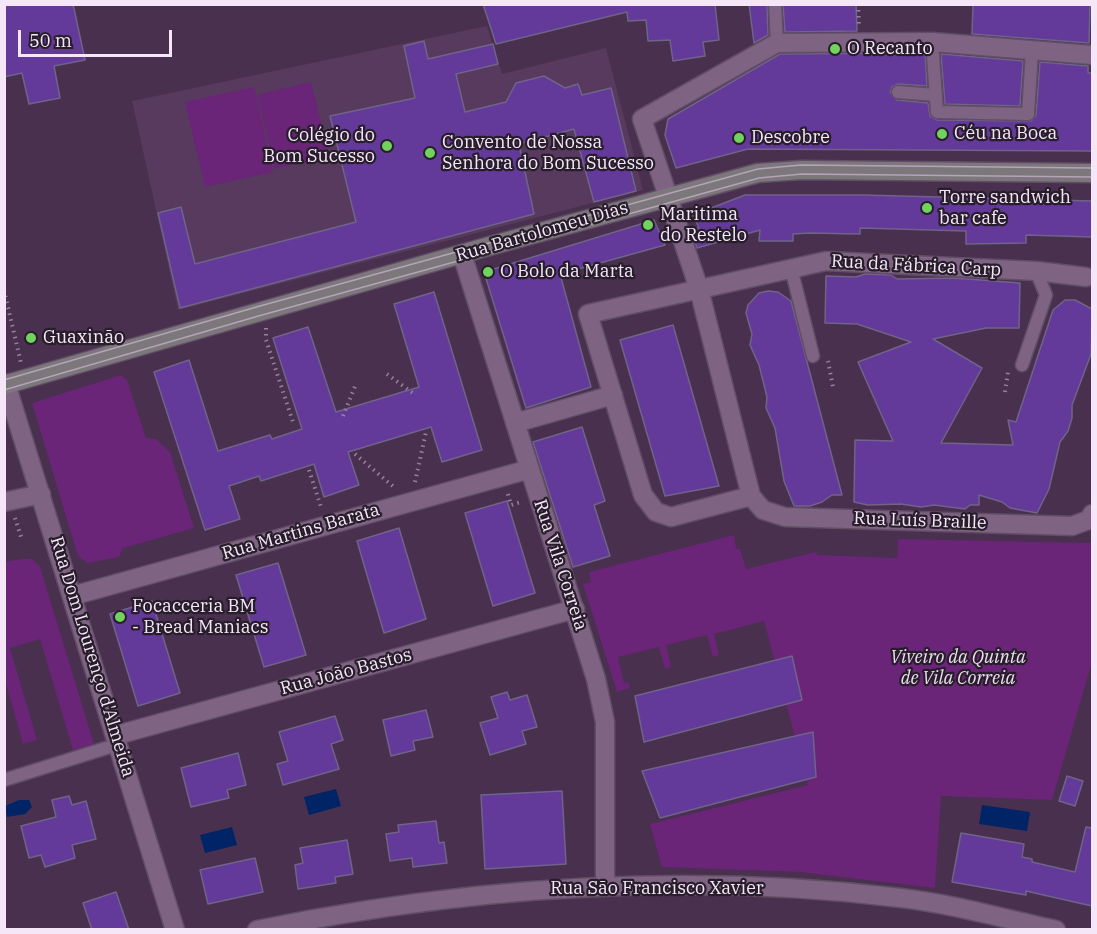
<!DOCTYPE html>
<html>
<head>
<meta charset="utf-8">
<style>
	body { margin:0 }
	#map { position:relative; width:1097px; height:934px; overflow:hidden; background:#49304e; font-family:"IBM Plex Serif",serif }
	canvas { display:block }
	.frame { position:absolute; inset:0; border:6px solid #f5e6f8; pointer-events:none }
	.scale { position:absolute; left:18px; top:30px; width:154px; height:27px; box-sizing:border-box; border:3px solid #f5e6f8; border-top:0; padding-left:8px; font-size:18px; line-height:21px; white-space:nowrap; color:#f5e6f8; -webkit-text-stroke:4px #281d2b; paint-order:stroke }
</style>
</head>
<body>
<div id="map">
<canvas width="1097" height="934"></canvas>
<div class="frame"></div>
<div class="scale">50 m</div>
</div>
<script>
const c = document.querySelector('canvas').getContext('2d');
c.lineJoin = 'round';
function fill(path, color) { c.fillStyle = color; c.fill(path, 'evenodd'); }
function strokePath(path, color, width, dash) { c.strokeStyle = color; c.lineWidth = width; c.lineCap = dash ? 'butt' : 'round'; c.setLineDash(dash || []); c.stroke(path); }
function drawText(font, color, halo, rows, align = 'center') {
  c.font = font + ' "IBM Plex Serif",serif'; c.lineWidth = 4.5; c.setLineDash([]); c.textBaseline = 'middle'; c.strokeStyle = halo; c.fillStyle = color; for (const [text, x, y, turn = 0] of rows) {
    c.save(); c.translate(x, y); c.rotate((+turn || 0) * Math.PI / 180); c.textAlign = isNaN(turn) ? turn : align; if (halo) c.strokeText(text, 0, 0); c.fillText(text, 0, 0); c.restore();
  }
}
const built = new Path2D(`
	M487,26L502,74L606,48L643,190L178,310L132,101Z`);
const green = new Path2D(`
	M311,82L329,156L275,169L257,95Z
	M254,87L273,172L205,187L185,102Z
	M121,375L127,380L146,438L156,439L170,452L194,528L123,548L119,557L87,563L78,556L32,403Z
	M734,535L736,549H740L746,569L816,552L817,555L897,558L898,539L1092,543V662L1052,800L941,796L935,888L800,872L662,867L650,824L808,785L764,621L714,634L719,655L713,657L707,635L666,645L671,667L665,669L659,647L618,657L624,683L628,682L630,688L617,692L583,584L591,582L589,572Z
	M21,559H32L40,567L94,744L73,750L40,639L10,648L37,740L23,744L5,680V562Z`);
const water = new Path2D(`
	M336,789L341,806L309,815L304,797Z
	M19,800H29L32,807L25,814L7,817L5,806Z
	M982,805L1030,812L1027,831L979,824Z
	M232,827L237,845L205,853L200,835Z`);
const building = new Path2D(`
	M4,4H73L85,60L54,66L60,98L29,104L22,73L4,77Z
	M483,4H715L719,40L703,42L705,56L673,61L670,40L648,41L646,20L628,21L627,12L496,44Z
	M749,4H767L768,35L754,43Z
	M783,4H856L857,31L785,32Z
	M973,4H1090L1089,43L972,34Z
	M424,41L428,59L493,44L498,64L456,74L465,112L506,102L516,83L544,76L565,88L578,84L582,95L611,88L636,191L594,202L574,129L519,144L534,214L180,308L158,213L181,207L195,264L356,222L330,116L415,98L404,46Z
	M925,53L927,86L898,84L892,87L890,92L897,100L928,103L930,116L937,120L1031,121L1036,115L1040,62L1088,66V73H1092V151L748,149L676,168L665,135L668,119L780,54Z
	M941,54L1023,61L1020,106L945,104Z
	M745,195H862L1092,201V237L1026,235V243L966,244V231L860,228V234L809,233L793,234V241H759L760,230L697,248L691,229L699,228L693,215Z
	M654,220L665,245L560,274L591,387L526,408L484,272Z
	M865,274L891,275L897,279L954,278L1020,283L1019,328H986L933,339L982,368L941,443L1013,445L1008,420L1016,422L1053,310L1065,300H1075L1092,309L1091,354L1072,405V418L1068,431L1060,442L1049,489L1037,513L1010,508L1002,502L979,495V505H970L965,509L934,505L921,507L901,504L868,505L854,502L855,440L893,441L858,362L911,342L857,324L825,323L826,276L856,277Z
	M768,291L778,292L791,301L842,495H832L822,502L810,506H794L784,481L775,428L766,408L767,397L759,365L750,345L752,334L746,313L748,305L759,293Z
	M434,292L482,450L442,462L431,427L348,452L359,485L324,497L314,464L261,481L259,476L229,486L240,519L205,530L154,372L189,360L218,451L270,435L272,439L302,429L273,338L308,327L336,412L419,387L394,304Z
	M673,325L719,486L665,496L620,340Z
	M582,427L605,501L594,505L610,556L573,567L533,442Z
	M507,501L535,593L493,606L465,513Z
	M399,528L426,619L384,633L357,541Z
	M278,563L306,655L264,667L236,575Z
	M152,601L180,693L138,706L110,614Z
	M792,656L802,700L644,742L635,696Z
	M507,692L510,700L527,695L537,727L522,731L526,744L490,755L480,723L498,718L491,697Z
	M426,710L433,737L413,741L415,750L391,756L383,720Z
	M335,716L343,740L331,744L339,769L283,785L277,764L288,761L279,732Z
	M813,732L816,777L660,818L642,771Z
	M238,753L246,785L227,790L229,798L191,807L181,768Z
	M1067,776L1083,781L1075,806L1059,801Z
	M562,791L566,864L485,869L481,795Z
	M69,796L72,805L86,801L96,839L72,845L75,858L45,867L41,855L29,858L21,826L56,817L52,800Z
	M436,821L439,843L444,842L447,863L413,867L412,858L390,861L386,834L399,832L398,825Z
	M1086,827L1092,828V906L1026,891V895L952,882L961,833L1024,844L1022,857L1032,859V862L1075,872Z
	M347,840L353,874L335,877L336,883L298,889L295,865L303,863L300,848Z
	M255,858L263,892L208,904L200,870Z
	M116,892L129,930H92L83,903Z`);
const path = new Path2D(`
	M858,4L859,25
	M4,290L21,363
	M266,328V340L294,425
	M828,361L833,387
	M387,374L414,394
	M1005,392L1008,372
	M343,416L356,384
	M355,454L395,488
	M309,470L321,507
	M415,482L426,432
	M508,494L511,505L521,502
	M15,518L22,540`);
const lane = new Path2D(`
	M775,4L777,43
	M932,42L937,112L1028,114L1032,51
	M898,92L935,95
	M791,268L813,356
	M1022,365L1046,295L1036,271
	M4,780L119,744`);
const street = new Path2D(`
	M1092,55L932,42L777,43L642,119L699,289L751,496L763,510L785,517L1072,526L1091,519L1092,514
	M462,254L596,679L605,722V885
	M6,384L175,930
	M515,423L613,395
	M751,496L671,517L656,512L643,495L588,314L826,261L1036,271L1086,277
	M4,502L41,494
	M72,596L530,469
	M117,735L575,609
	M257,930C468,887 686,872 901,898C953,904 1005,919 1056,930`);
const secondary = new Path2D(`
	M4,385L486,247L758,173L802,170L1092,173`);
const tram = new Path2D(`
	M4,380L260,306L758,169L801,165L1092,168
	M4,390L262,315L759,178L802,174L1092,177`);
const markers = [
	[835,49,6,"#71d25e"],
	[942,134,6,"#71d25e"],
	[739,138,6,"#71d25e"],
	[387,146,6,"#71d25e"],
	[430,153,6,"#71d25e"],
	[927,208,6,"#71d25e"],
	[648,225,6,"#71d25e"],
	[488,272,6,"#71d25e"],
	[31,338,6,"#71d25e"],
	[120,617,6,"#71d25e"]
];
const poiNames = [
	["O Recanto",847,49],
	["Céu na Boca",954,134],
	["Colégio do",375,136,"right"],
	["Bom Sucesso",375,157,"right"],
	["Descobre",751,138],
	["Convento de Nossa",442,143],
	["Senhora do Bom Sucesso",442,164],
	["Torre sandwich",939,198],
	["bar cafe",939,219],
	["Maritima",660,215],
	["do Restelo",660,236],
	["O Bolo da Marta",500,272],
	["Guaxinão",43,338],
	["Focacceria BM",132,607],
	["- Bread Maniacs",132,628]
];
const streetNames = [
	["Rua Bartolomeu Dias",542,232,-16],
	["Rua da Fábrica Carp",916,266,3],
	["Rua Luís Braille",920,521,2],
	["Rua Martins Barata",301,532,-16],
	["Rua Vila Correia",560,565,72],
	["Rua Dom Lourenço d'Almeida",92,657,73],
	["Rua João Bastos",346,672,-15],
	["Rua São Francisco Xavier",657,889]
];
const parkNames = [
	["Viveiro da Quinta",958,658],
	["de Vila Correia",958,679]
];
fill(built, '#573a5d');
fill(green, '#6a2478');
fill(water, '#002465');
fill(building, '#63399a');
strokePath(building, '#706389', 1.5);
strokePath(lane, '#624d66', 15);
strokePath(street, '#624d66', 21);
strokePath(secondary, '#624d66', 21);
strokePath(path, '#96819a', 4, [1.5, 4.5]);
strokePath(lane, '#7e6383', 12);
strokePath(street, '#7e6383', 18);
strokePath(secondary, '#7b777b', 18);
strokePath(tram, '#b6a3b9', 1.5);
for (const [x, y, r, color] of markers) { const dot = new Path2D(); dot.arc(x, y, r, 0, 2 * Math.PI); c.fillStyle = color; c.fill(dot); strokePath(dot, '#281d2b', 2); }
drawText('18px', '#f5e6f8', '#281d2b', poiNames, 'left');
drawText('18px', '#f5e6f8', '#281d2b', streetNames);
drawText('italic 18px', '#efdcf3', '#281d2b', parkNames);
</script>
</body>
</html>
